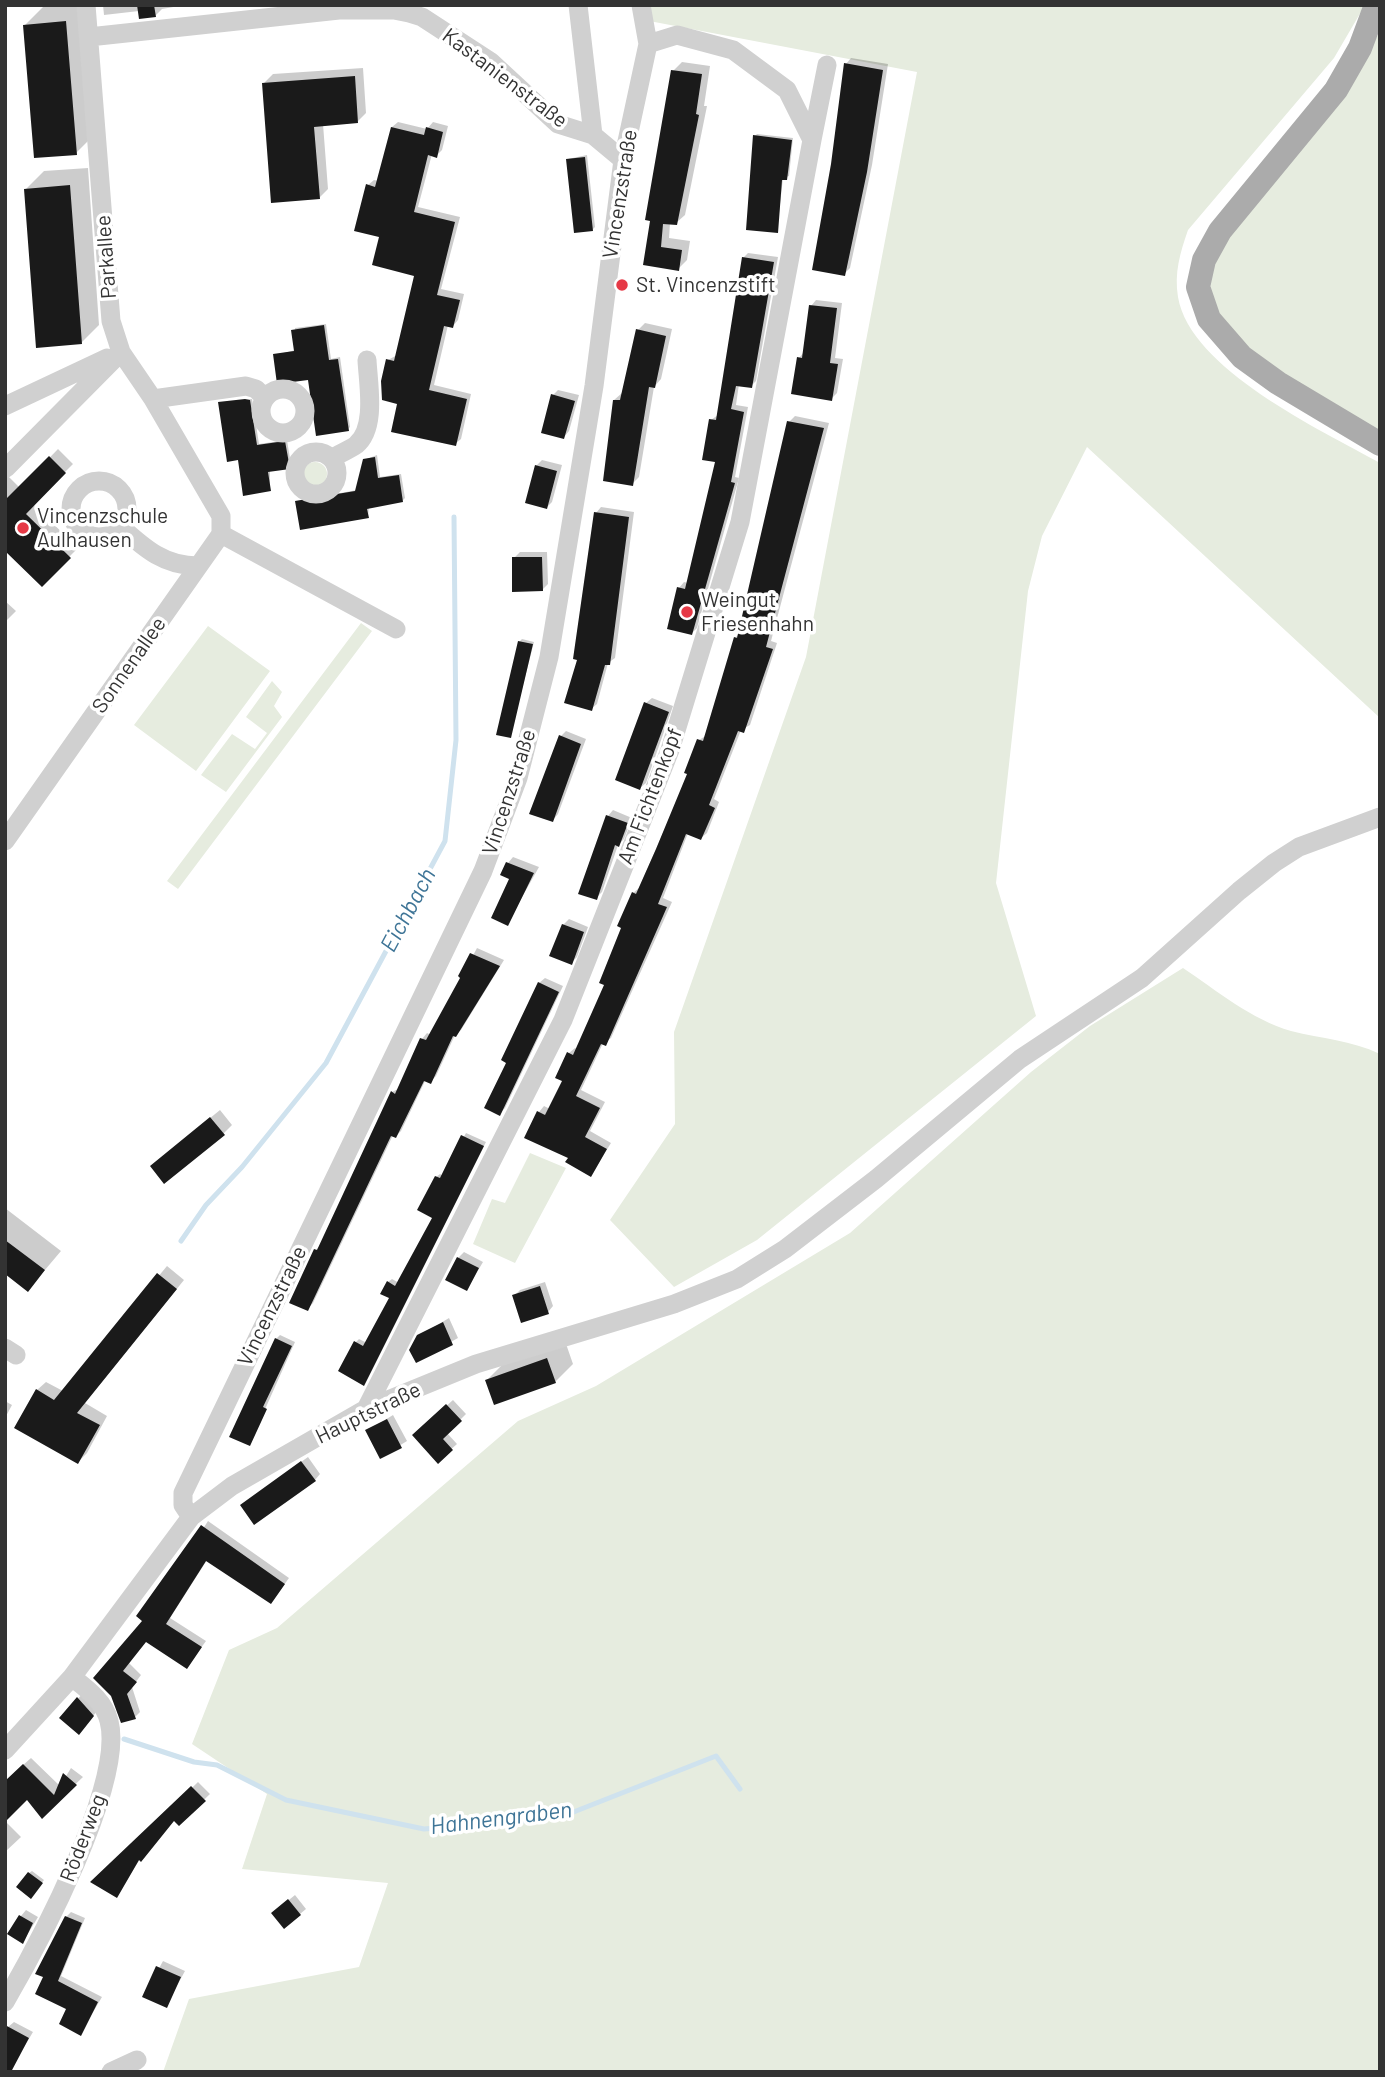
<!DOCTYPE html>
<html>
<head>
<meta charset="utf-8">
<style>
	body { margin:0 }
	#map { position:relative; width:1385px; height:2077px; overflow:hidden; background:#fff; font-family:Barlow,sans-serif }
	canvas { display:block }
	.frame { position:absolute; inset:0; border:7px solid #333; pointer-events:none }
</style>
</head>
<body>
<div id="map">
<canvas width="1385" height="2077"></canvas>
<div class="frame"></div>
</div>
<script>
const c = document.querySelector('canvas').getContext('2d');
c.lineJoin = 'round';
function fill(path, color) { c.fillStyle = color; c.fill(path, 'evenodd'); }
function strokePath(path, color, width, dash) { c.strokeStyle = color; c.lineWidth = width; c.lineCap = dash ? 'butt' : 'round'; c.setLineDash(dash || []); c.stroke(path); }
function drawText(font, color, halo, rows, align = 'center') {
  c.font = font + ' Barlow,sans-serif'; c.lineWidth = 7; c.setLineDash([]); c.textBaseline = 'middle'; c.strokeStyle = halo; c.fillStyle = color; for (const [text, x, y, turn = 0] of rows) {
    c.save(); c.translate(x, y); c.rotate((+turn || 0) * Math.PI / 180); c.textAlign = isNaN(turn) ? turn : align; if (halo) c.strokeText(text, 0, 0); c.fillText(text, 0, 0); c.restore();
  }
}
const green = new Path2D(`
	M642,5H1365L1334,58L1188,230C1180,253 1174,273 1178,297C1190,369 1321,430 1380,463V718L1087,447L1042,536L1028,591L996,883L1036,1016L757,1240L674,1287L610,1220L675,1124L674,1032L806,657L917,72L644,20Z
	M1380,31V437C1346,414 1227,344 1214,311C1208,293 1210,275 1213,258L1356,75Z
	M303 474a12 12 0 1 1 24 0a12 12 0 1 1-24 0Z
	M361,623L372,631L178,889L167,881Z
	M208,626L270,671L196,771L134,725Z
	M272,681L282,692L274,706L282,717L226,792L201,775L232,734L255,749L267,733L246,717Z
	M1183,968C1216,990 1252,1020 1291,1031C1322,1039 1351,1040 1380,1054V2072H163L189,1999L359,1967L388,1883L242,1869L267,1794L192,1744L229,1650L277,1628L518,1421L596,1386L850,1233L1031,1072L1090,1026Z
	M530,1153L566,1168L515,1263L473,1244L492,1199L505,1203Z`);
const shadow = new Path2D(`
	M83,5L94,135L76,153L25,25L43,7Z
	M103,5H185L162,9L155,16L139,11L104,15Z
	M851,58L888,64L872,165L850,268L844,274L846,64Z
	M682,62L710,66L704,106H707L685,215L676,223H670L669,238L690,241L687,260L678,269L645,264L673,71Z
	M363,68L366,113L357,122L323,124L328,189L319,198L264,83L273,74Z
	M398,122L427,129L433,122L448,126L442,150L436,156L432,154L418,207L460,217L441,289L464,294L458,320L453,326L448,325L434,385L471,394L461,439L455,444L399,402L388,360L397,355L416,275L381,236L368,185L374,180L379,181L392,127Z
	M757,134L793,138L789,176L783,178L777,231L755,136Z
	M587,155L595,227L592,230L568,159Z
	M88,168L99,325L81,343L26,189L44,171Z
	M748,253L778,257L756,381L751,386L739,384L736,405L748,407L735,477L739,478L697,628L692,633L679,588L684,582L688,583L717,460L711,420L718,415L743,258Z
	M816,300L842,303L835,358L843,359L837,393L831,399L799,358L804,352L811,306Z
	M645,323L672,329L661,379L654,387L639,477L632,484L614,400L622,393L638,330Z
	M326,324L331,359L340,357L350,427L348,429L309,378L275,355L296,350L295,328Z
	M558,390L579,395L569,431L564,437L553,395Z
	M252,399L259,444L287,440L291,465L270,470V490L240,458L220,403Z
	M795,416L829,423L771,641L777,643L750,725L741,730L714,799L719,802L707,833L701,838L688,833L663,898L672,902L611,1038L603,1043L581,1090L605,1102L590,1131L611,1143L591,1175L570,1158L539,1112L544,1106L550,1109L564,1080L569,1053L575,1048L577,1049L606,984L633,893L639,888L689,773L699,740L707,735L735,638L740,633L789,422Z
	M58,449L73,464L33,504L78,548L42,584L5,549V473L20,488Z
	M377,455L380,477L401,474L405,498L402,501L369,506L368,517L297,501L357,490L364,460Z
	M542,460L562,465L552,502L547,507L536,466Z
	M601,507L634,512L615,658L608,663L597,704L591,709L579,658L596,513Z
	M520,552H547L548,584L542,590L514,558Z
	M5,601L16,611L5,622Z
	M522,639L534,642L510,736L519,642Z
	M652,698L673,706L646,783L640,788L646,703Z
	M566,731L586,739L558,814L553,820L561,736Z
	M613,810L632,818L624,839L618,845L602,892L596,898L608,816Z
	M513,857L539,867L507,924L512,878L508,863Z
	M569,919L588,927L577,957L571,963L563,925Z
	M477,948L504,960L461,1030L455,1035L436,1076L431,1081L426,1079L401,1131L396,1136L393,1135L313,1303L307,1309L316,1250L322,1244L392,1092L400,1088L422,1039L427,1033L431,1035Z
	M545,978L563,986L505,1108L499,1114L509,1062L539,983Z
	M220,1110L232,1125L223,1134L161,1158Z
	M466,1133L486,1142L364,1384L356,1342L359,1339L367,1343L391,1298L388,1282L392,1279L399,1283L435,1217L436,1177L440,1174L443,1176Z
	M5,1208L61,1251L28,1290L5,1272Z
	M464,1252L483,1262L467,1289L458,1258Z
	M167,1266L184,1280L85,1403L107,1416L87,1453L78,1462L37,1390L46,1382L63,1391Z
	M545,1282L553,1306L548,1312L514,1296L520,1290Z
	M449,1318L458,1338L416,1361L419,1336Z
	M280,1335L295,1342L250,1443L276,1339Z
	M565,1341L573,1364L555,1382L487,1380L505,1362Z
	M453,1400L466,1414L447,1433L457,1444L438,1461L414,1435Z
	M5,1401L12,1405L5,1418Z
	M393,1415L407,1441L381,1457L367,1431Z
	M308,1457L320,1474L315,1480L248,1500Z
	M208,1521L289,1578L276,1596L207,1560L170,1618L206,1641L187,1667L146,1640L129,1663L141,1675L132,1687L140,1712L135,1717L112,1695L144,1621Z
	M83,1693L98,1710L84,1727L61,1718Z
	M31,1758L60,1786L71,1768L83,1777L42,1816L27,1797L5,1781Z
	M198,1782L210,1794L179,1824L174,1819L140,1859L117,1896L150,1829Z
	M5,1821L21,1837L5,1852Z
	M32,1871L44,1880L33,1894L29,1873Z
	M295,1895L306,1909L300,1914L279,1908Z
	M26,1910L38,1917L23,1942L21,1916Z
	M71,1912L85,1918L61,1976L102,1997L80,2034L69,2008L37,1994L66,1917Z
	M163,1961L185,1971L166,2006L144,1996Z
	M14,2022L33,2032L12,2067L8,2027Z`);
const stream = new Path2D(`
	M181,1241L206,1205L242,1167L326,1063L445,841L456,740L454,517
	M124,1739L194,1762L217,1765L286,1800L424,1829L524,1821L571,1813L716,1756L740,1789`);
const building = new Path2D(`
	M137,5H154L156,17L139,19Z
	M66,21L77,155L34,158L23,25Z
	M844,63L883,70L867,172L845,276L812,270L831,164Z
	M671,70L702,74L696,114L699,115L677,225L663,224L661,247L682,250L679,271L643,265L650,221L645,220Z
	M355,76L358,123L314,127L320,199L271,203L262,83Z
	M391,127L424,135L426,127L443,132L437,158L428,155L414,212L455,222L437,295L460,300L453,328L444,326L429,390L467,399L456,446L391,432L397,404L382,400L381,381L386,359L394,361L414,276L372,265L379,237L354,231L366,184L375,187Z
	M753,135L792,140L787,180H782L778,233L746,230Z
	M585,157L593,231L574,233L566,159Z
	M70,185L82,344L36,348L24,189Z
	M742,257L774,262L752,388L736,386L731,409L744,412L731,482L735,483L692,635L667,629L677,587L685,589L715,462L702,460L709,419L716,420Z
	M809,305L837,308L830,363L838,364L832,401L791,394L797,357L802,358Z
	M324,325L329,360L338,359L349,431L316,436L308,380L277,384L273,354L294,351L291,330Z
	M636,329L666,336L655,388L649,387L633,486L603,481L613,400H620Z
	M551,394L575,401L564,439L541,433Z
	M245,399L250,400L257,445L285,441L290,469L268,472L271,491L243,496L238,460L227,462L218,402Z
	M787,421L824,428L766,647L773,649L744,733L738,731L709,805L715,808L701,840L686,834L658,904L667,907L606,1046L601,1044L576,1096L600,1108L585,1137L607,1149L591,1177L565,1162L568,1158L524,1138L537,1111L545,1115L562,1081L555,1078L567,1052L573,1055L604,985L599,983L621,928L617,926L632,892L636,894L656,849L687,774L684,773L697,739L703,741L734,637L737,638Z
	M49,456L66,473L26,514L71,558L42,587L5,551V500Z
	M375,457L378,478L399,475L403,502L367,509L369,518L300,530L295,501L355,491L363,459Z
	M535,465L557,471L547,509L525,503Z
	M594,512L629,517L610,665H605L592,711L564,703L577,660L573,659Z
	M512,557H542L543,591L512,592Z
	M518,641L533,644L511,738L496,735Z
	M644,702L669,712L640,790L615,780Z
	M559,735L581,744L553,822L529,814Z
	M606,815L628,823L619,847L615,845L597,900L578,894Z
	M506,862L534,873L508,926L491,918L509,879L500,875Z
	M562,924L584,932L572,965L549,956Z
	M470,953L500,966L456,1037L453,1036L431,1084L424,1081L396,1138L391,1136L308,1311L289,1303L314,1249L317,1250L391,1091L395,1094L420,1038L426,1040L460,978L458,976Z
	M538,982L559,992L500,1116L484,1108L506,1063L501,1060Z
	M210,1117L225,1135L164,1184L150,1166Z
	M461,1135L484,1146L364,1386L338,1371L354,1341L363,1346L389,1298L380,1294L387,1281L395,1286L432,1218L417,1210L435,1176L440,1178Z
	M5,1240L45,1270L28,1292L5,1274Z
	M457,1257L479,1268L467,1291L445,1280Z
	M157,1273L177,1289L77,1413L100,1425L78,1464L14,1428L36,1389L54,1400Z
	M540,1286L549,1314L521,1323L512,1295Z
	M443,1322L453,1345L416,1363L409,1350L417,1335Z
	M275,1338L292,1346L263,1407L267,1409L250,1446L229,1437Z
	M547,1358L556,1383L494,1405L485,1380Z
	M446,1404L462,1421L443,1439L453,1450L438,1464L412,1435Z
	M387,1419L402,1448L380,1459L365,1430Z
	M301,1461L316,1481L254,1525L240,1505Z
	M201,1525L285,1584L271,1604L206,1561L166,1624L202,1647L187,1669L146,1642L123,1671L137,1682L127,1694L136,1719L121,1723L111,1696L93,1678L142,1621L136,1616Z
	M77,1697L94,1716L79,1735L59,1718Z
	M23,1764L54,1795L63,1773L77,1785L42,1819L27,1800L5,1822V1781Z
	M191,1786L206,1801L179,1826L174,1821L141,1862L139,1860L117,1898L90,1882Z
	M28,1872L43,1883L31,1899L16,1887Z
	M288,1899L301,1915L284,1929L271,1913Z
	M19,1915L33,1923L23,1944L7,1934Z
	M65,1916L82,1923L58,1981L98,2002L81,2036L59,2024L66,2009L35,1994L43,1977L35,1974Z
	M156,1966L181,1977L167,2008L142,1997Z
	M5,2025L29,2038L11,2072H5Z`);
const minor = new Path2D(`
	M578,5L593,135
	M89,37L339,10H394L409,13L422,17L491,62L558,124L593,135L623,160
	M812,140L827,65
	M261 411a22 22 0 1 1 44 0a22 22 0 1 1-44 0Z
	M153,399L246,386L256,389L265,398
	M5,406L107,358
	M295 473a21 21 0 1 1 42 0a21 21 0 1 1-42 0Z
	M332,459C339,453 348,451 356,445C377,428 368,383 367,360
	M6,468L121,352
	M71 509a28 28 0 1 1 56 0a28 28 0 1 1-56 0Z
	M121,527C145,549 165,566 198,566
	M221,534L396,629
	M5,841L221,534V516L153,399L121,352L111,321L86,5
	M5,1348L16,1355
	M366,1409L563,1020L670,750L740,522L812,140L787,90L733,50L677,35L648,44
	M191,1517L183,1505V1493L483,871L518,778L549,657L594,386L623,160L648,44L641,5
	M5,1750L72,1677L191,1517L232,1486L366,1409L476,1364L674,1304L737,1279L785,1249L876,1179L1020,1059L1142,978L1239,891L1274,863L1299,847L1380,817
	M5,2002C38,1945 125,1783 109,1721C104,1701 87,1689 72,1677
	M111,2072L137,2060`);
const major = new Path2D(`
	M1376,5L1360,48L1336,90L1220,231L1204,260L1198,287L1209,319L1242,357L1278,383L1380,444`);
const markers = [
	[622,285,7,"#e63946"],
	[23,528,7,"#e63946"],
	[687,612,7,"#e63946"]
];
const streetNames = [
	["Kastanienstraße",505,78,37],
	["Vincenzstraße",620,194,-81],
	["Parkallee",106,257,-94],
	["Sonnenallee",129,665,-55],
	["Vincenzstraße",509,792,-72],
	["Am Fichtenkopf",650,796,-69],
	["Vincenzstraße",272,1306,-64],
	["Hauptstraße",368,1413,-26],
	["Röderweg",83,1838,-69]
];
const poiNames = [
	["St. Vincenzstift",636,285],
	["Vincenzschule",37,516],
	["Aulhausen",37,540],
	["Weingut",701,600],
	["Friesenhahn",701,624]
];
const waterNames = [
	["Eichbach",408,910,-62],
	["Hahnengraben",501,1818,-7]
];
fill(green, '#e6ecdf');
fill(shadow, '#0003');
strokePath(stream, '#cfe2ee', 5);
fill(building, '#1a1a1a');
strokePath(minor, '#d0d0d0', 19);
strokePath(major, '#ababab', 24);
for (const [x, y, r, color] of markers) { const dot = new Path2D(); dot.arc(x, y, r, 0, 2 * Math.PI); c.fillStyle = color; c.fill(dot); strokePath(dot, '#fff', 2.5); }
drawText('21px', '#333', '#fff', streetNames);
drawText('21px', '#333', '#fff', poiNames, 'left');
drawText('italic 23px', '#3f7597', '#fff', waterNames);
</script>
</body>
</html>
